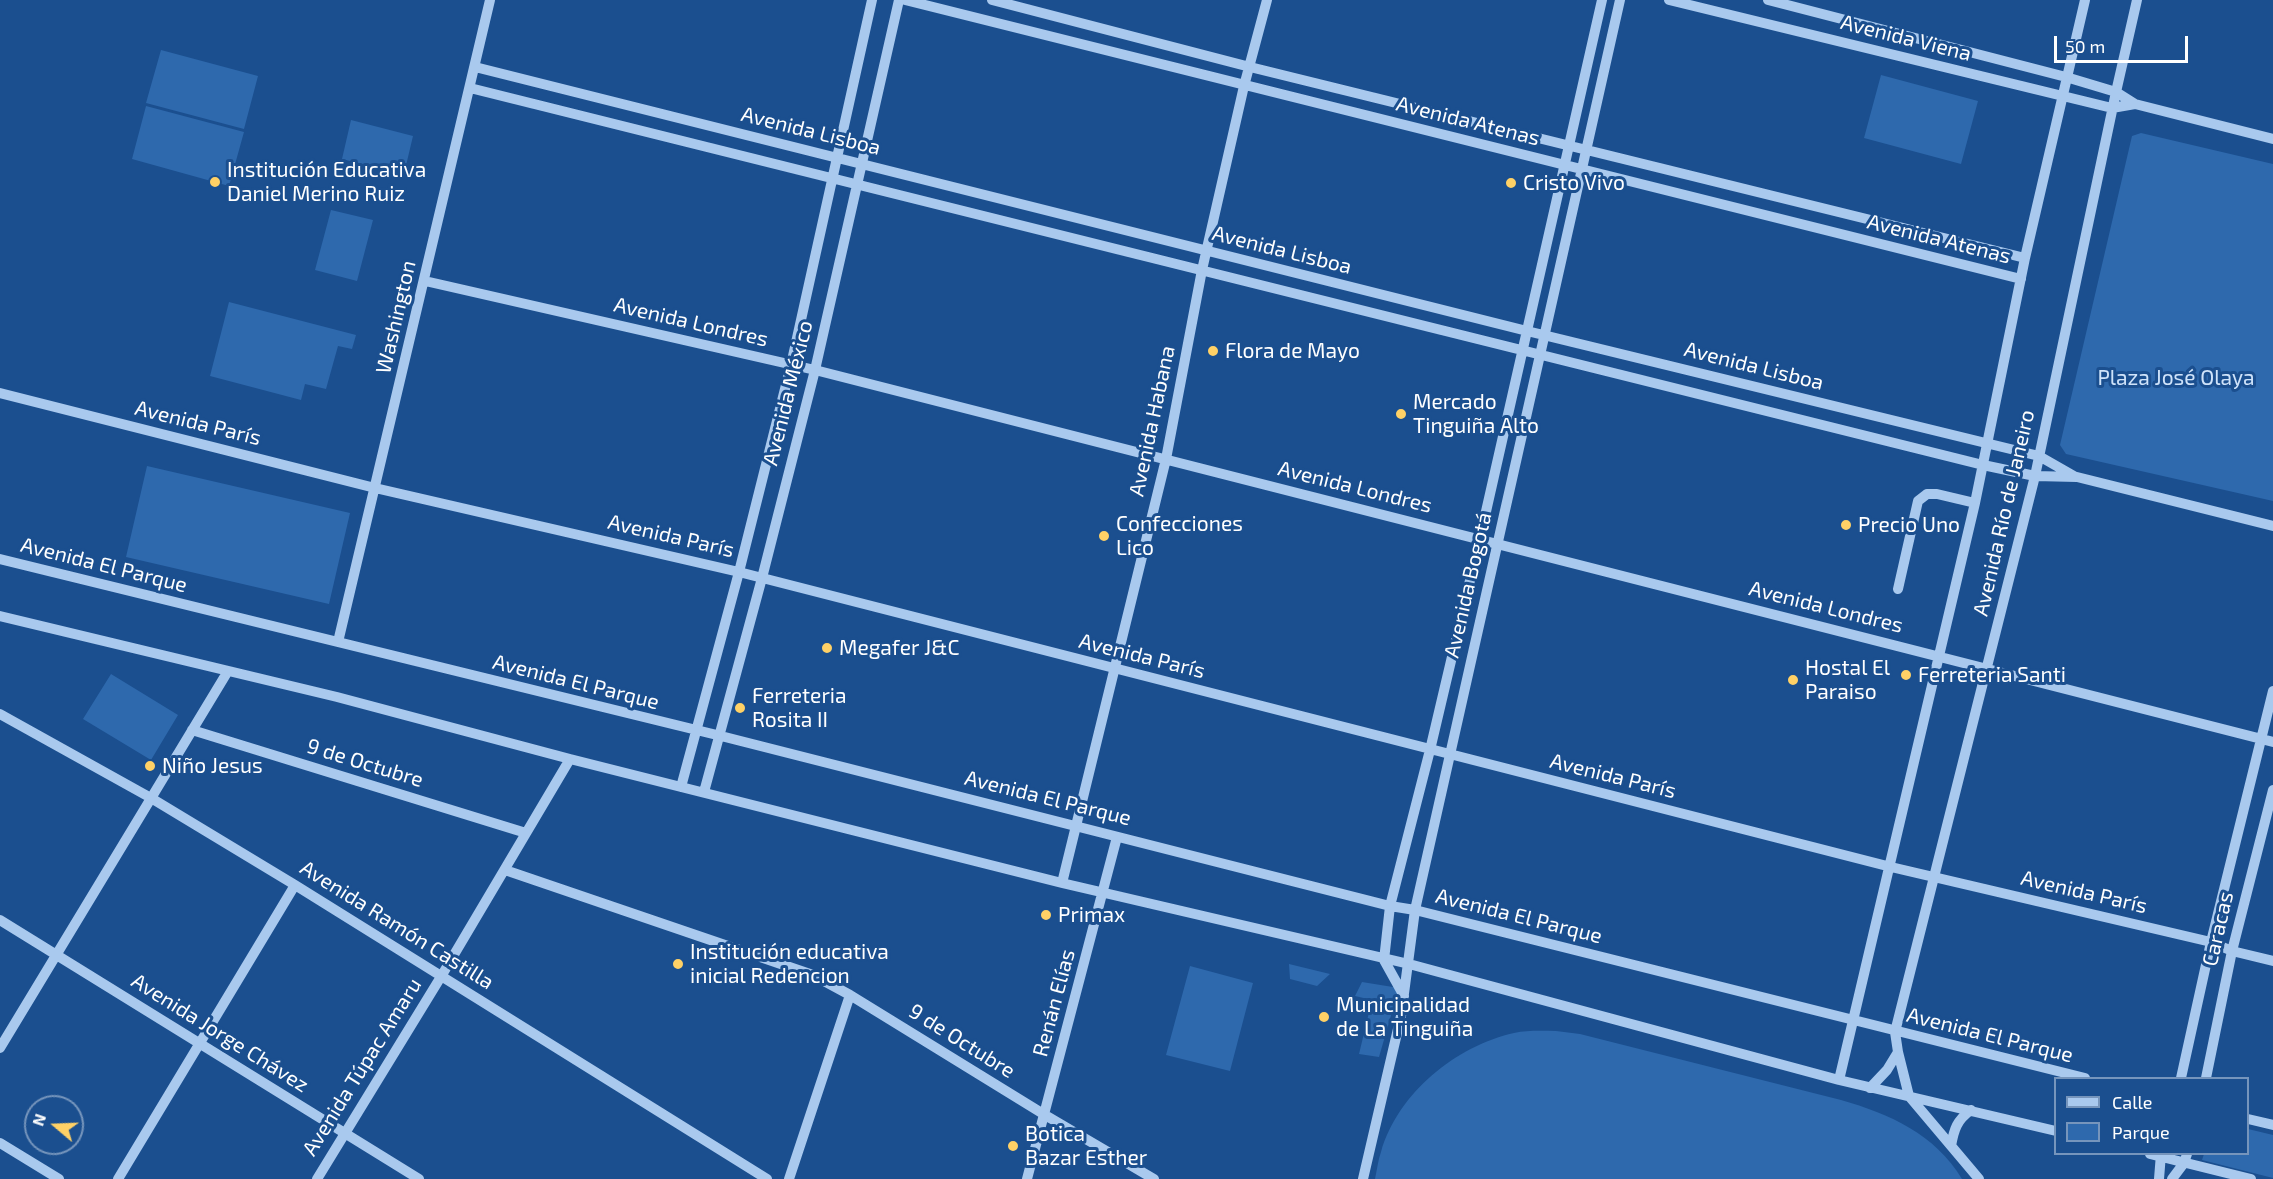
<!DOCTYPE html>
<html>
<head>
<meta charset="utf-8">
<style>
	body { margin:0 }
	#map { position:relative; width:2273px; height:1179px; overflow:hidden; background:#1b4f8f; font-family:"Exo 2",sans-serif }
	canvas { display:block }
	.legend { position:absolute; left:2054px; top:1077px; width:195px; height:78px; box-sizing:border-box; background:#1b4f8f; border:2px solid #7695bc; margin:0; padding:8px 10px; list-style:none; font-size:18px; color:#fff }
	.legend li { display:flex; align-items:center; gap:12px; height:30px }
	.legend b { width:30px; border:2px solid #7695bc }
	.north { position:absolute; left:24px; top:1095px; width:60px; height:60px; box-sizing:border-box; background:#1b4f8f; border:2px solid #7695bc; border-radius:50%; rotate:289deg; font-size:16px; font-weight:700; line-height:24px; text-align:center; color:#fff }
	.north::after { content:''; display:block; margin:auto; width:21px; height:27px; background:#ffd166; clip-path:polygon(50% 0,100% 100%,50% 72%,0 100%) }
	.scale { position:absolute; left:2054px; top:36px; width:134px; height:27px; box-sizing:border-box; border:3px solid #fff; border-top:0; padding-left:8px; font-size:18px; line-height:21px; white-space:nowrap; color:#fff; -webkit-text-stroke:4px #1b4f8f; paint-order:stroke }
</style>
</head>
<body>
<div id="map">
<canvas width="2273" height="1179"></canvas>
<ul class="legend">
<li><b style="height:8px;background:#a9c9ee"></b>Calle</li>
<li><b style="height:16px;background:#2e69ad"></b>Parque</li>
</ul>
<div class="north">N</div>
<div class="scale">50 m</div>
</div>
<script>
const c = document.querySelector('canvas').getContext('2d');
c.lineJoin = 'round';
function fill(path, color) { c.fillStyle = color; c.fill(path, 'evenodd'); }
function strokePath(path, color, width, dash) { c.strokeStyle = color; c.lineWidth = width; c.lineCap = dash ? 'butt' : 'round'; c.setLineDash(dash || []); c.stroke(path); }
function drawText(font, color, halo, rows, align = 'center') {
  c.font = font + ' "Exo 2",sans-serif'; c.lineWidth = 6; c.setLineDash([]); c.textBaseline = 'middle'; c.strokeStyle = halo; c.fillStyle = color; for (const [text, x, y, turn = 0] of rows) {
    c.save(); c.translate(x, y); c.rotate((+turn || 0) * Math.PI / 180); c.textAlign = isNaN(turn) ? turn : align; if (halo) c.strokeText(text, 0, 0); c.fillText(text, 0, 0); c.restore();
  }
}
const green = new Path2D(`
	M161,50L258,76L244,129L146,103Z
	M1881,75L1978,101L1961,164L1864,138Z
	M146,106L244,132L229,186L132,159Z
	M351,120L413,136L404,174L342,159Z
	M2141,133L2273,164V501L2066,454L2060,445L2132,136Z
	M331,210L373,220L357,281L315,270Z
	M229,302L356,335L352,349L338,346L326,389L305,384L301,400L210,376Z
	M147,466L350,513L329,604L126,557Z
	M111,674L178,715L151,760L83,719Z
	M1289,964L1330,974L1317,986L1290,979Z
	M1190,966L1253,983L1230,1071L1166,1055Z
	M1362,982L1399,988L1379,1057L1359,1054L1372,1000L1355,996Z
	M1556,1031L1580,1034L1841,1100C1890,1114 1935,1134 1962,1179H1375C1377,1170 1378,1160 1381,1152C1398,1093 1456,1046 1514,1033C1528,1030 1543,1031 1556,1031Z
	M2248,1129L2273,1135V1178L2202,1160L2204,1154H2248Z`);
const minor = new Path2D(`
	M905,0L2021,279
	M992,0L1250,67L2025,258
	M1669,0L2112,108L2135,104
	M1768,0L2066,77L2116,92L2135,104L2273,139
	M475,67L1527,331L2039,456L2074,476
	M470,88L1983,465L2035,476L2077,477L2273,526
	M425,281L815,370L2273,742
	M0,393L375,488L739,572L1891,867L2211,942L2232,951L2273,961
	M0,559L721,736L1390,906L1415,910L2085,1078
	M1898,589L1918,501L1927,494H1937L1975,503
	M0,616L337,697L570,759L1062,883L1409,964L1839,1080L2056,1131
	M338,642L490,0
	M0,714L151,798L295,885L767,1179
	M192,730L526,833
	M681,787L739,572L791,365L872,0
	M704,792L762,578L815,370L899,0
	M505,870L813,975L850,995L1045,1115L1154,1179
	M1062,883L1166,459L1202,270L1244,86L1267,0
	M0,920L419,1179
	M1404,996L1384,960L1390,906L1430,750L1480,538L1602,0
	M0,1048L228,671
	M2181,1078L2211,942L2273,691
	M2206,1078L2232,951L2273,790
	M1839,1080L1975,503L2025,258L2085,0
	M1870,1088L1887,1070L1898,1052
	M2248,1119L2273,1125
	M0,1143L59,1179
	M1951,1146C1954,1129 1957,1120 1971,1110
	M2150,1154L2251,1179
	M118,1179L295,885
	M317,1179L442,975L570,759
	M789,1179L850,995
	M1027,1179L1117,837
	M1363,1179L1401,1016L1415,910L1620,0
	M1979,1179L1909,1096L1898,1052L1895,1032L2035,476L2116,92L2137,0
	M2159,1179L2161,1154
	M2172,1179L2184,1163L2187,1154`);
const markers = [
	[215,182,6,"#ffd166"],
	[1511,183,6,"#ffd166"],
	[1213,351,6,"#ffd166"],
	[1401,414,6,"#ffd166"],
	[1846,525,6,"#ffd166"],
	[1104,536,6,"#ffd166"],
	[827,648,6,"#ffd166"],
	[1906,675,6,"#ffd166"],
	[1793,680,6,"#ffd166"],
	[740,708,6,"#ffd166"],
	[150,766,6,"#ffd166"],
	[1046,915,6,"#ffd166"],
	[678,964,6,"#ffd166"],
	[1324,1017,6,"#ffd166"],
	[1013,1146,6,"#ffd166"]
];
const streetNames = [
	["Avenida Viena",1906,38,14],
	["Avenida Atenas",1468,121,14],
	["Avenida Lisboa",811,131,14],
	["Avenida Atenas",1939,239,14],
	["Avenida Lisboa",1282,250,14],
	["Washington",396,317,-77],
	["Avenida Londres",691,322,13],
	["Avenida Lisboa",1754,366,14],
	["Avenida México",788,393,-76],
	["Avenida Habana",1152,421,-78],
	["Avenida París",198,423,14],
	["Avenida Londres",1355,487,14],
	["Avenida Río de Janeiro",2004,513,-77],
	["Avenida París",671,536,13],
	["Avenida El Parque",104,565,14],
	["Avenida Bogotá",1468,585,-77],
	["Avenida Londres",1826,607,14],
	["Avenida París",1142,656,14],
	["Avenida El Parque",576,682,14],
	["9 de Octubre",365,763,17],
	["Avenida París",1613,776,14],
	["Avenida El Parque",1048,798,14],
	["Avenida París",2084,892,13],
	["Avenida El Parque",1519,916,14],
	["Avenida Ramón Castilla",397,925,32],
	["Caracas",2218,929,-77],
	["Renán Elías",1054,1003,-75],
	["Avenida Jorge Chávez",220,1033,32],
	["Avenida El Parque",1990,1035,14],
	["9 de Octubre",962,1041,32],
	["Avenida Túpac Amaru",362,1067,-58]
];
const poiNames = [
	["Institución Educativa",227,170],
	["Daniel Merino Ruiz",227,194],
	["Cristo Vivo",1523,183],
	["Flora de Mayo",1225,351],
	["Mercado",1413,402],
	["Tinguiña Alto",1413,426],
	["Confecciones",1116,524],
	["Lico",1116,548],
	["Precio Uno",1858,525],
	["Megafer J&C",839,648],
	["Hostal El",1805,668],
	["Paraiso",1805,692],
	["Ferreteria Santi",1918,675],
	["Ferreteria",752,696],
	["Rosita II",752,720],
	["Niño Jesus",162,766],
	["Primax",1058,915],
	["Institución educativa",690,952],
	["inicial Redencion",690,976],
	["Municipalidad",1336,1005],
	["de La Tinguiña",1336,1029],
	["Botica",1025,1134],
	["Bazar Esther",1025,1158]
];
const parkNames = [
	["Plaza José Olaya",2176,378]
];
fill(green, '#2e69ad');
strokePath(minor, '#a9c9ee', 10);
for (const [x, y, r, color] of markers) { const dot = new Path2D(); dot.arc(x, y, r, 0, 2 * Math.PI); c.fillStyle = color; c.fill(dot); strokePath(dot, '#1b4f8f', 2); }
drawText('21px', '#fff', '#1b4f8f', streetNames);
drawText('21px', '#fff', '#1b4f8f', poiNames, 'left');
drawText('21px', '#cfe3fa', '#1b4f8f', parkNames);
</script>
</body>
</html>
